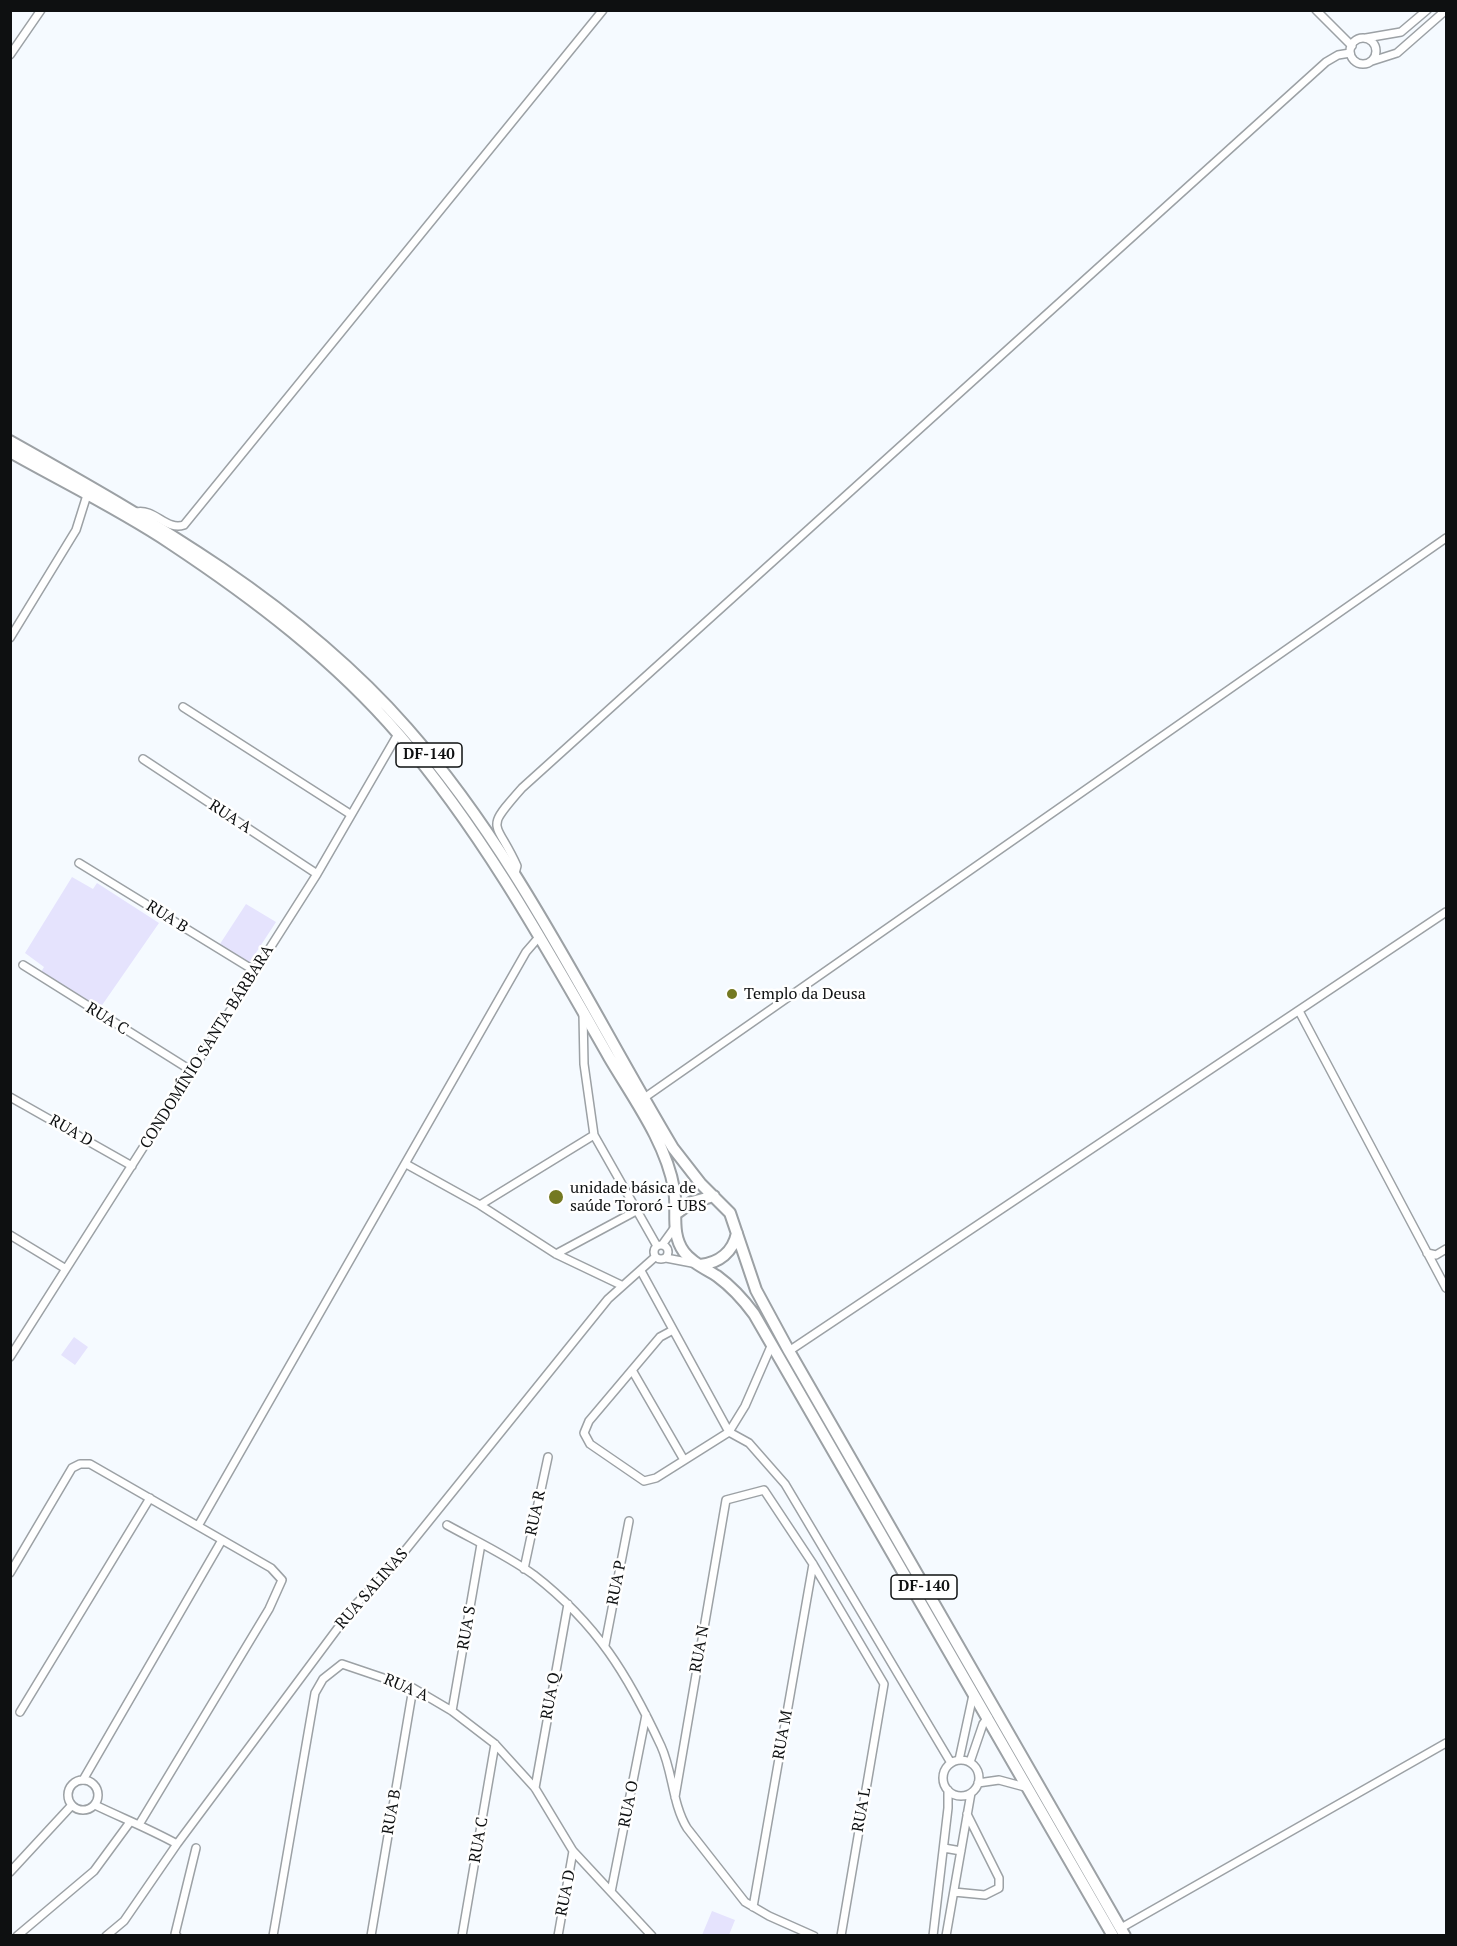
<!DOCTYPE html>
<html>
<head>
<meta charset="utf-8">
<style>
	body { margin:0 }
	#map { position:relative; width:1457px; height:1946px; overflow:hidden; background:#f5faff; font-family:"PT Serif",serif }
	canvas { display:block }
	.frame { position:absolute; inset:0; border:12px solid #0e1011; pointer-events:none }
</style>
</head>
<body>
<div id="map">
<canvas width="1457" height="1946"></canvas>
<div class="frame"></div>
</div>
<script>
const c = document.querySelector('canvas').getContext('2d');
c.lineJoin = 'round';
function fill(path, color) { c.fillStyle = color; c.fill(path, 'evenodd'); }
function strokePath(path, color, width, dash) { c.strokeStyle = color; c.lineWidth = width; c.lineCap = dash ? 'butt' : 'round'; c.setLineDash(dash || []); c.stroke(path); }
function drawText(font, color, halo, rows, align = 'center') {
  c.font = font + ' "PT Serif",serif'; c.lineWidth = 5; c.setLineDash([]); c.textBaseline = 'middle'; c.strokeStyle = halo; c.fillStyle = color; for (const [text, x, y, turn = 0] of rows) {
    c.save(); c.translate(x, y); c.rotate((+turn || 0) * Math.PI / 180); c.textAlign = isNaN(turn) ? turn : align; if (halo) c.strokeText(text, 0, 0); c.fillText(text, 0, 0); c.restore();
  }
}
const green = new Path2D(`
	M72,877L93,889L97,883L159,923L98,1011L40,974L44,967L25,953Z
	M246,904L276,922L248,965L218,947Z
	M74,1337L88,1347L75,1365L61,1355Z
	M712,1911L735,1920L729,1935H702Z`);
const street = new Path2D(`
	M1316,10L1352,46
	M1366,38L1401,32L1427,10
	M1350 51a13 13 0 1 1 26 0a13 13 0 1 1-26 0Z
	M10,55L41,10
	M1372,61L1397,53L1446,10
	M136,512C155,508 166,531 184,525L603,10
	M10,638L76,530L87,495
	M183,707L350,814
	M143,759L317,874
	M79,863L255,971
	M515,873L517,866C496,819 483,832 522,788L1326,62L1338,55L1350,53
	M23,965L192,1071
	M1299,1011L1446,1288
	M583,1014L584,1064L594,1135L657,1246
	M10,1097L132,1166
	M644,1098L1446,538
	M406,1164L480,1205L556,1254L621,1285
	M480,1205L594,1135
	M10,1235L66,1269
	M654 1252a7 7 0 1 1 14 0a7 7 0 1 1-14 0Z
	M662,1245L675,1227
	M1427,1253L1436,1255L1446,1249
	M556,1254L636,1211
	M666,1258L692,1263
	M641,1271L729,1432L749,1443L785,1484L951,1763
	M673,1330L660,1337L589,1421L584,1433L590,1444L644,1481L656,1478L729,1432L745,1406L772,1344
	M789,1351L1446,912
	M10,1357L317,874L398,734
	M632,1370L684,1460
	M447,1525C476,1541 508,1556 534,1575C597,1624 628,1675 661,1746C673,1772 672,1803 687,1828L745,1902L769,1916L814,1936
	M198,1526L526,952L539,937
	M524,1569L548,1457
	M10,1573L72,1468L80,1464H90L271,1568L282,1580L269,1609L140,1823
	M605,1645L629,1521
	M452,1711L481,1544
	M20,1712L150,1498
	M959,1760L973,1695
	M943 1778a18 18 0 1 1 36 0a18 18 0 1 1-36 0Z
	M970,1762L983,1724L988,1717
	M83,1780L222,1540
	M68 1795a15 15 0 1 1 30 0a15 15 0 1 1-30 0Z
	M978,1783L999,1780L1025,1787
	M535,1788L568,1604
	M675,1797L726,1500L764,1490L813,1564L884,1684L841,1936
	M95,1805C122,1818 150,1829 177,1844
	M944,1848L961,1851
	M10,1872L72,1805
	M611,1892L646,1715
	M954,1892L985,1895L999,1888V1878L967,1814
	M753,1907L813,1564
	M1121,1928L1446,1743
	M17,1936L94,1871L130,1822
	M106,1936L124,1921L177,1844L355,1605L387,1573L608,1299L655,1257
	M177,1936L175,1934L196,1848
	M273,1936L315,1693L323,1679L342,1664L413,1688L452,1711L495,1744L535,1788L573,1851L652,1936
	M371,1936L413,1688
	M462,1936L495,1744
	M558,1936L573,1851
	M933,1936L948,1808V1790
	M946,1936L971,1793`);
const primary = new Path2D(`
	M10,441C154,522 297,603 407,728C517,853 588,1006 673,1148L701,1184L730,1213L756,1290L789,1351L1125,1936
	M10,452C63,482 119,509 170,543C253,598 335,660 400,736C483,833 546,947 609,1057C633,1098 666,1142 674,1189C678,1210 670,1233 684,1252C692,1263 706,1269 717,1276C732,1287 743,1299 754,1314L1113,1936
	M677,1213L692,1202L714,1196
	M700,1265C719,1263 733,1252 737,1233`);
const markers = [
	[732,994,6,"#747922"],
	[556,1197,8,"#747922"]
];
const shields = [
	[429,755,66],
	[924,1587,66]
];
const shieldNames = [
	["DF-140",429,755],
	["DF-140",924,1587]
];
const streetNames = [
	["RUA A",230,817,33],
	["RUA B",167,917,32],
	["RUA C",107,1019,32],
	["CONDOMÍNIO SANTA BÁRBARA",207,1047,-58],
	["RUA D",71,1131,30],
	["RUA R",536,1513,-78],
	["RUA P",617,1583,-79],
	["RUA SALINAS",372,1589,-49],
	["RUA S",467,1628,-80],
	["RUA N",700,1649,-80],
	["RUA A",406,1688,23],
	["RUA Q",551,1696,-80],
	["RUA M",783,1735,-80],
	["RUA O",629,1804,-79],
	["RUA L",862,1810,-80],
	["RUA B",392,1812,-80],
	["RUA C",479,1840,-80],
	["RUA D",566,1893,-79]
];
const poiNames = [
	["Templo da Deusa",744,994],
	["unidade básica de",570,1188],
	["saúde Tororó - UBS",570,1206]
];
fill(green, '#e5e3fd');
strokePath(street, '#9ca1a5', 10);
strokePath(primary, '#9ca1a5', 14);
strokePath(street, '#fff', 7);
strokePath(primary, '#fff', 10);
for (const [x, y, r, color] of markers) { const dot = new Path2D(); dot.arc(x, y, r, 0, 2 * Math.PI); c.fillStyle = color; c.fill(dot); strokePath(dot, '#fff', 2); }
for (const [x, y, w] of shields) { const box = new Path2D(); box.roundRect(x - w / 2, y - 12, w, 24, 4.5); c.fillStyle = '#fff'; c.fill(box); strokePath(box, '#0e1011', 1.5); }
drawText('bold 15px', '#0e1011', null, shieldNames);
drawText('16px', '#0e1011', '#fff', streetNames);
drawText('16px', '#0e1011', '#fff', poiNames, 'left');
</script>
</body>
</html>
